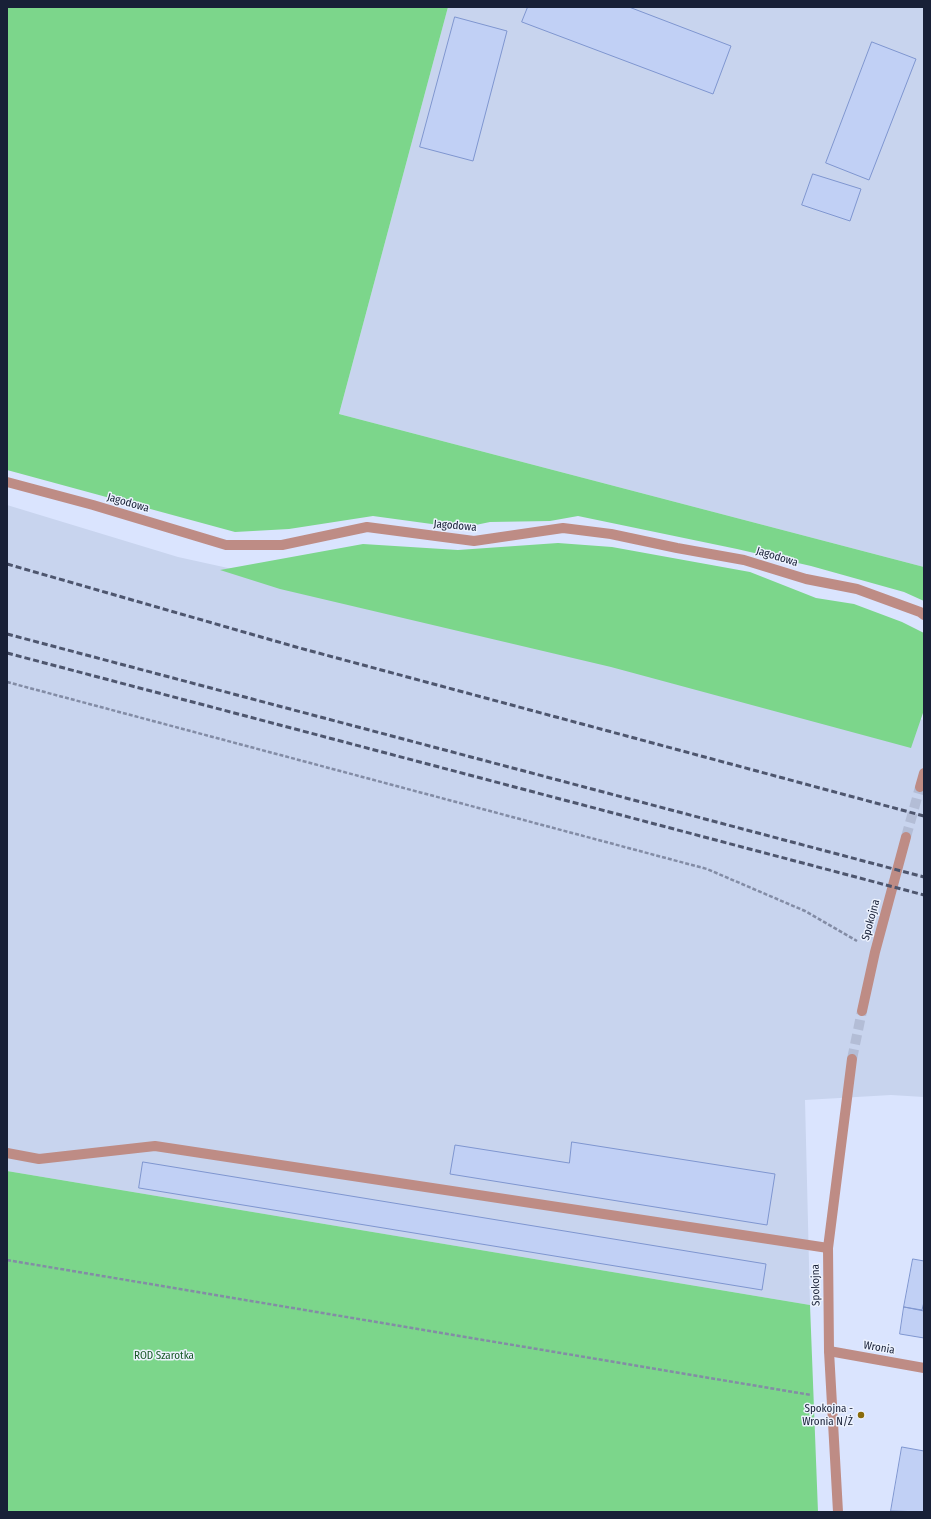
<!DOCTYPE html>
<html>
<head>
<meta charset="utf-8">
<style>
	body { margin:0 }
	#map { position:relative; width:931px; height:1519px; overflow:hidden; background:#dae4fe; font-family:"Fira Sans Condensed",sans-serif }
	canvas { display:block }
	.frame { position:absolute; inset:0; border:8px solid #182037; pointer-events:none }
</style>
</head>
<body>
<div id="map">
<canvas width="931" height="1519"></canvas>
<div class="frame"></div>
</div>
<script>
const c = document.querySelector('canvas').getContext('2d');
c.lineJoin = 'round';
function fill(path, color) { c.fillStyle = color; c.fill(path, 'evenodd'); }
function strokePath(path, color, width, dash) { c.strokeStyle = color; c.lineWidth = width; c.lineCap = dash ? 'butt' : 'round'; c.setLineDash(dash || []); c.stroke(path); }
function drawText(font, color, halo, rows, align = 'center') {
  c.font = font + ' "Fira Sans Condensed",sans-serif'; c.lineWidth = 3; c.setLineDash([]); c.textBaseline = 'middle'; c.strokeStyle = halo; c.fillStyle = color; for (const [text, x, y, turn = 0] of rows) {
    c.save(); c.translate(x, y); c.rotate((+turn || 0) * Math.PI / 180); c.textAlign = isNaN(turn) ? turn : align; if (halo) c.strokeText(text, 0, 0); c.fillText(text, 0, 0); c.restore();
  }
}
const built = new Path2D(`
	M448,7H924V567L339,414Z
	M7,505L178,557L877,711L924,720V1097L891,1095L805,1100L810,1305L7,1171Z`);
const green = new Path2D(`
	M7,7H448L339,414L924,567V601L904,592L811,566L737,549L578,516L550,521L490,522L461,528L373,516L289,529L235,532L7,470Z
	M558,543L612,547L750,572L816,598L854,604L902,622L924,633V710L911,748L611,667L280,589L220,570L363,544L458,550Z
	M7,1171L810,1305L818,1512H7Z`);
const building = new Path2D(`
	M528,7H629L731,46L713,94L522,22Z
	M455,17L507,31L473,161L420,147Z
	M872,42L916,59L869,180L826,163Z
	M813,174L861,189L850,221L802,205Z
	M572,1142L775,1174L767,1225L450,1174L455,1145L569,1163Z
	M143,1162L766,1264L762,1290L139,1188Z
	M913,1259L924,1261V1302L922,1310L904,1307Z
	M904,1307L924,1311V1338L900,1334Z
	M902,1447L924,1451V1512L891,1511Z`);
const tertiaryTunnel = new Path2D(`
	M906,837L920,787
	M852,1059L862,1011`);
const path = new Path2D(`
	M7,682L707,869L805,911L857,941
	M7,1260L811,1395`);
const minor = new Path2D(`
	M7,482L93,505L226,545H282L367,527L474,541L563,528L611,534L677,548L744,560L806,579L857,589L920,612L924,615
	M7,1153L39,1159L155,1146L828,1248
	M829,1351L924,1368`);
const tertiary = new Path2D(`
	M920,787L924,773
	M862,1011L875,952L906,837
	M838,1512L829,1351L828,1248L852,1059`);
const rail = new Path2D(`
	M7,564L296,647L924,816
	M7,634L924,877
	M7,653L924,895`);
const markers = [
	[861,1415,4,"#8a6b0b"]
];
const streetNames = [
	["Jagodowa",128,503,16],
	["Jagodowa",455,526,5],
	["Jagodowa",777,557,17],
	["Spokojna",871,920,-75],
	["Spokojna",816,1285,-91],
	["Wronia",879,1348,10]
];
const parkNames = [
	["ROD Szarotka",164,1356]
];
const poiNames = [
	["Spokojna -",853,1409],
	["Wronia N/Ż",853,1422]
];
fill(built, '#c8d4ee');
fill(green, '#7cd68b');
fill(building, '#c1d0f5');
strokePath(building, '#7f96d0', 1);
strokePath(tertiaryTunnel, '#b3bdd6', 10, [10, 5]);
strokePath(path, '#838ca5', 2.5, [4, 2]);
strokePath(minor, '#be8c85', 10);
strokePath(tertiary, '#be8c85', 10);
strokePath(rail, '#4e566e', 3, [6, 3]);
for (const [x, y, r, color] of markers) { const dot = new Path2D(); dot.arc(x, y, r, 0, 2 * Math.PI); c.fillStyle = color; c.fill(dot); strokePath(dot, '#ecf2fe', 1.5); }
drawText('11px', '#182037', '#ecf2fe', streetNames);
drawText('11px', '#195928', '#ecf2fe', parkNames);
drawText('11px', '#182037', '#ecf2fe', poiNames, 'right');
</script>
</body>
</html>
